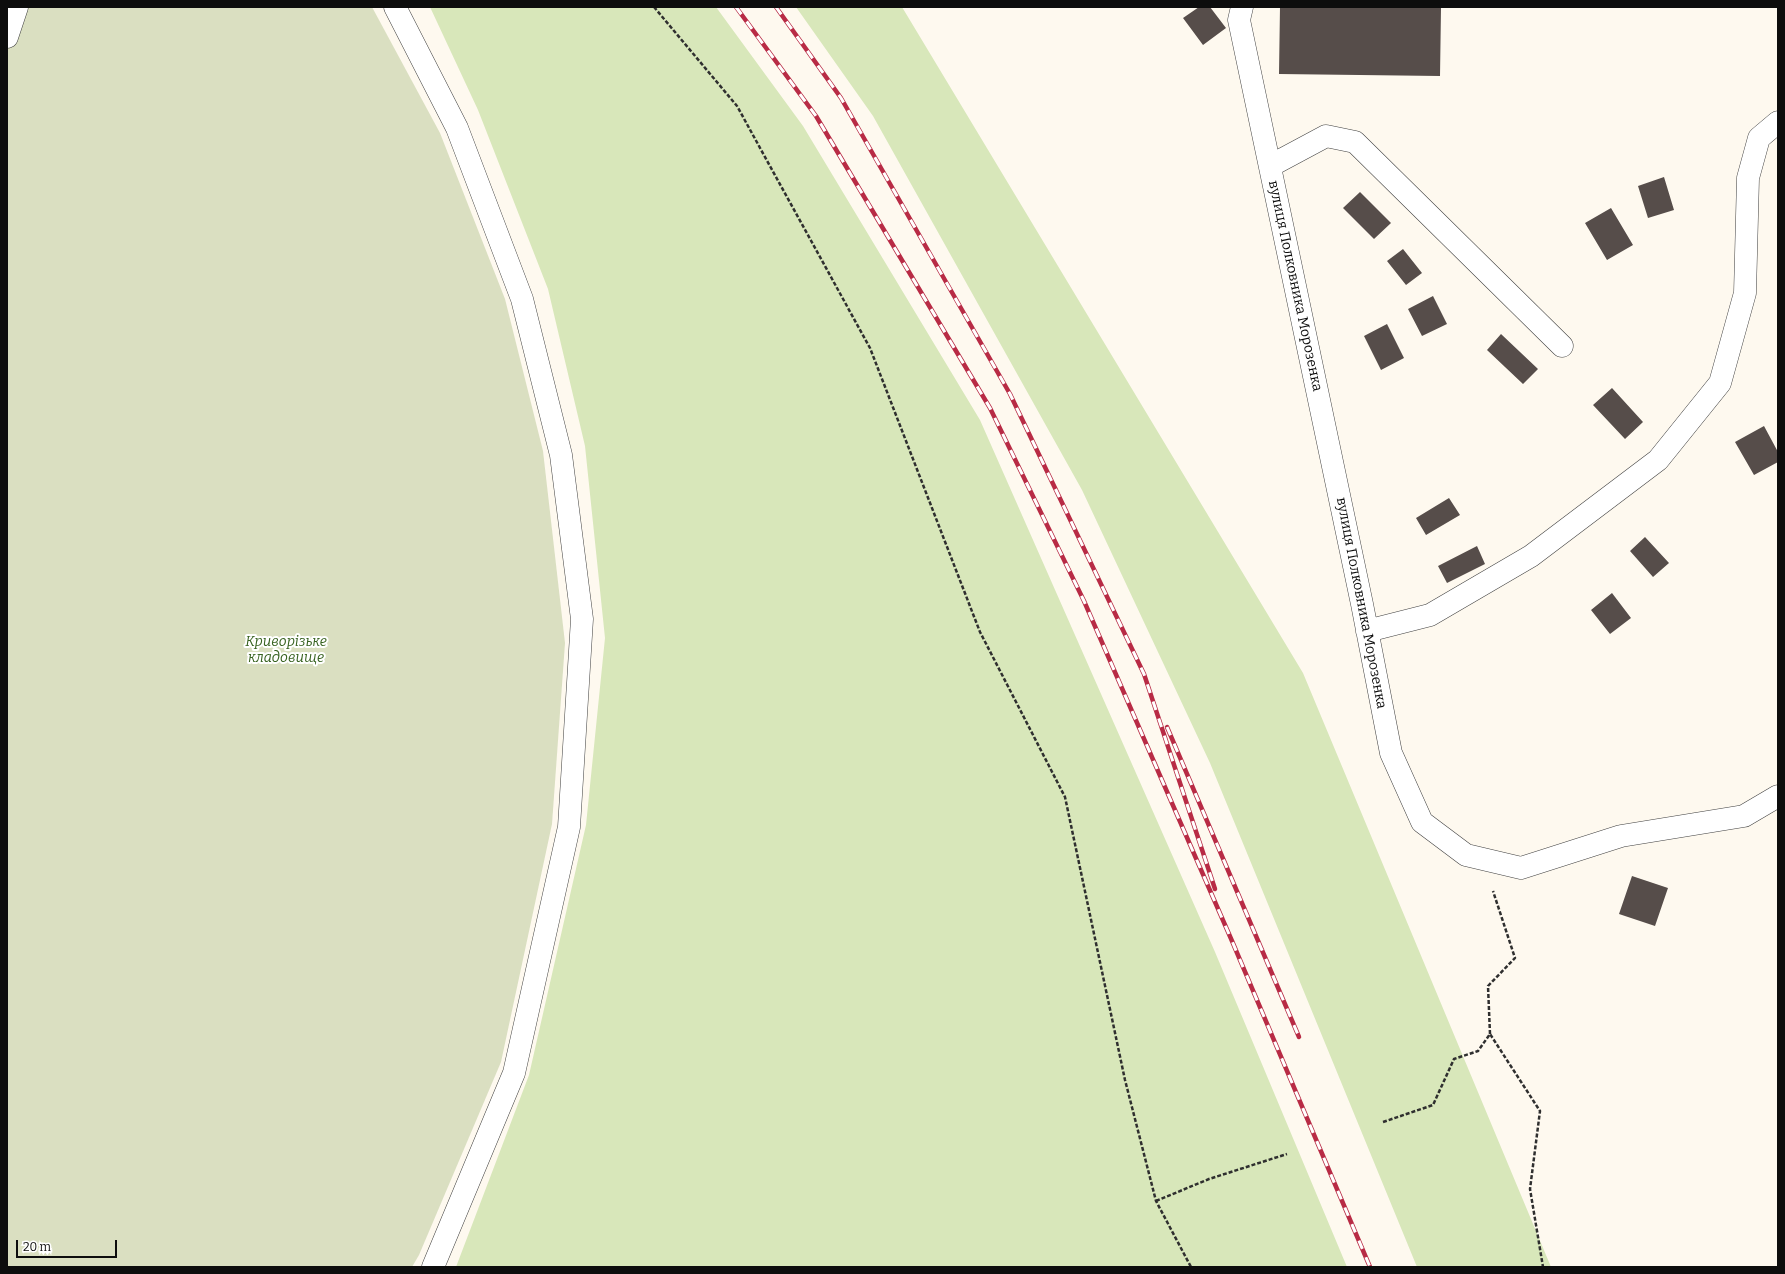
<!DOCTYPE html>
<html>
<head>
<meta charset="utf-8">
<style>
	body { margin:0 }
	#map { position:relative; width:1785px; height:1274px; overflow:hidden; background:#fef9ef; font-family:Bitter,serif }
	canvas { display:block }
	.frame { position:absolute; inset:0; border:8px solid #0d0d0d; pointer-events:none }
	.scale { position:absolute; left:16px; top:1240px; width:101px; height:18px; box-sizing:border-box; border:2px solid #0d0d0d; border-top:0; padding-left:5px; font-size:12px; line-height:14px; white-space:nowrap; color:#0d0d0d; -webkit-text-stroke:3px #fff; paint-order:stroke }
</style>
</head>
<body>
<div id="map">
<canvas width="1785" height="1274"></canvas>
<div class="frame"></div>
<div class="scale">20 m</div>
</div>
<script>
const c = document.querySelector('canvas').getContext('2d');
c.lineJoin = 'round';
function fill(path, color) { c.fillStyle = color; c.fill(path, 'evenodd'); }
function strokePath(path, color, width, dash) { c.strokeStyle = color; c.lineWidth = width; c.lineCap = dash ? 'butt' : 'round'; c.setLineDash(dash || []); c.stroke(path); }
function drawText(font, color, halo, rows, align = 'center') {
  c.font = font + ' Bitter,serif'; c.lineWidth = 4; c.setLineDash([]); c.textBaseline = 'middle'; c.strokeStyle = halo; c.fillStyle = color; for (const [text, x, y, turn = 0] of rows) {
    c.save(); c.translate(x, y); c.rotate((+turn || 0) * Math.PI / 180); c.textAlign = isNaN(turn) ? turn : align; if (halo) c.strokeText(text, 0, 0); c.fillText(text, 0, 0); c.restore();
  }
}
const green = new Path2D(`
	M430,7H716L803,126L980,420L1215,952L1347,1267H456L529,1075L586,825L605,638L585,446L548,289L478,110Z
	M796,7H902L1303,673L1551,1267H1417L1210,763L1082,490L873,116Z`);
const cemetery = new Path2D(`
	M7,7H372L440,133L505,299L543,451L565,643L552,824L501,1062L419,1255L412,1267H7Z`);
const building = new Path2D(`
	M1199,7H1210L1226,28L1203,45L1183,18Z
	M1280,7L1441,8L1440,76L1279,74Z
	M1664,177L1674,210L1648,218L1638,186Z
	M1360,192L1391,223L1374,239L1343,208Z
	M1611,208L1633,245L1607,260L1585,223Z
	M1403,249L1422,273L1406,285L1387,261Z
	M1433,296L1447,324L1422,336L1408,309Z
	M1387,324L1404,358L1381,370L1364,336Z
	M1501,334L1538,369L1523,384L1487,350Z
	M1612,388L1643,422L1625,439L1593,405Z
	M1764,426L1778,452V462L1754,475L1735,442Z
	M1449,498L1460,515L1426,535L1416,518Z
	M1645,537L1669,563L1653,577L1630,551Z
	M1477,546L1485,564L1447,583L1438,566Z
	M1612,593L1631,618L1610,634L1591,610Z
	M1632,876L1668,888L1655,926L1619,914Z`);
const path = new Path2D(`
	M654,7L737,106L870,348L980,632L1065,797L1125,1080L1156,1201L1191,1267
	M1490,1034L1488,986L1515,958L1493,891
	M1383,1122L1433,1105L1454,1059L1478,1051L1490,1034L1540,1111L1530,1189L1543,1267
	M1156,1201L1209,1179L1287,1154`);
const minor = new Path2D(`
	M395,7L457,128L522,299L561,455L582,619L569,827L514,1073L433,1267
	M1242,7L1239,20L1362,604L1391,753L1422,822L1466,855L1521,868L1621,836L1744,816L1778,796
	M7,37L17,7
	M1270,166L1326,136L1355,142L1562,346
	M1367,631L1430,615L1531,556L1658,460L1720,383L1745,293L1748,178L1759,138L1778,122`);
const rail = new Path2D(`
	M736,7L816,116L990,408L1084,601L1232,941L1370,1267
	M776,7L841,98L1010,394L1144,674L1215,889
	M1167,727L1299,1037`);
const streetNames = [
	["вулиця Полковника Морозенка",1295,286,78],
	["вулиця Полковника Морозенка",1361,603,79]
];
const parkNames = [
	["Криворізьке",286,642],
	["кладовище",286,658]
];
fill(green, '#d8e7ba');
fill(cemetery, '#dadfc1');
fill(building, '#564d4a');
strokePath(minor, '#404040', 23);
strokePath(path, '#2f2f2f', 2.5, [4, 2]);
strokePath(minor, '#fff', 22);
strokePath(rail, '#b82b45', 4.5);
strokePath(rail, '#fff', 3, [9]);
drawText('14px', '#0d0d0d', '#fff', streetNames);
drawText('italic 14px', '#376220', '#fff', parkNames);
</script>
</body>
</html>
